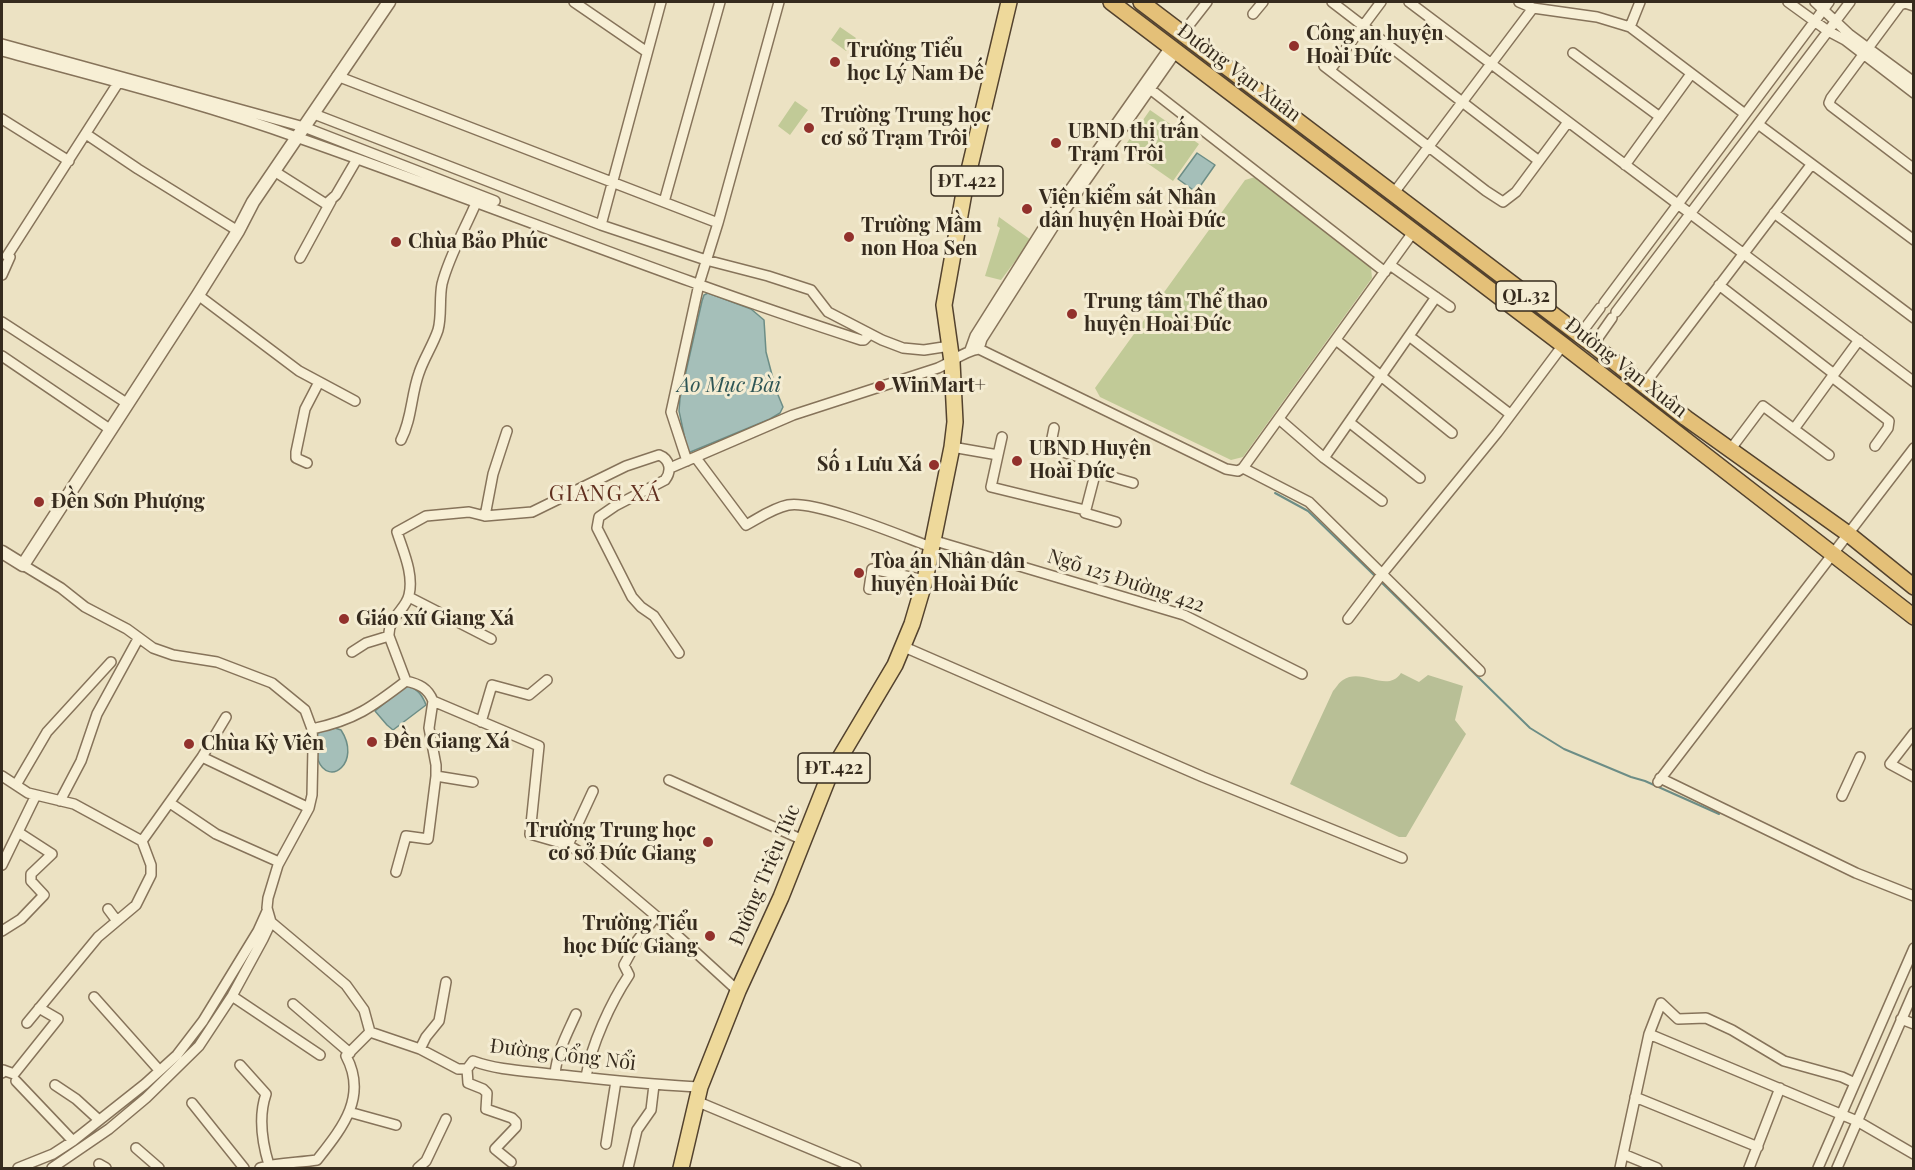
<!DOCTYPE html>
<html>
<head>
<meta charset="utf-8">
<style>
	body { margin:0 }
	#map { position:relative; width:1915px; height:1170px; overflow:hidden; background:#ece2c3; font-family:"Playfair Display",serif }
	canvas { display:block }
	.frame { position:absolute; inset:0; border:3px solid #362b1e; pointer-events:none }
</style>
</head>
<body>
<div id="map">
<canvas width="1915" height="1170"></canvas>
<div class="frame"></div>
</div>
<script>
const c = document.querySelector('canvas').getContext('2d');
c.lineJoin = 'round';
function fill(path, color) { c.fillStyle = color; c.fill(path, 'evenodd'); }
function strokePath(path, color, width, dash) { c.strokeStyle = color; c.lineWidth = width; c.lineCap = dash ? 'butt' : 'round'; c.setLineDash(dash || []); c.stroke(path); }
function drawText(font, color, halo, rows, align = 'center') {
  c.font = font + ' "Playfair Display",serif'; c.lineWidth = 6; c.setLineDash([]); c.textBaseline = 'middle'; c.strokeStyle = halo; c.fillStyle = color; for (const [text, x, y, turn = 0] of rows) {
    c.save(); c.translate(x, y); c.rotate((+turn || 0) * Math.PI / 180); c.textAlign = isNaN(turn) ? turn : align; if (halo) c.strokeText(text, 0, 0); c.fillText(text, 0, 0); c.restore();
  }
}
const green = new Path2D(`
	M840,27L856,38L846,51L831,40Z
	M795,101L808,110L790,135L778,126Z
	M1150,110L1199,144L1173,181L1124,147Z
	M1255,177L1371,267L1372,278L1243,457L1231,460L1100,397L1095,388L1245,180Z
	M999,217L1031,240L1001,280L985,276L1000,228L997,226Z`);
const cemetery = new Path2D(`
	M1401,673L1419,682L1428,675L1463,686L1455,720L1466,734L1406,837H1399L1290,784L1333,691C1336,688 1339,682 1343,680C1362,667 1387,694 1401,673Z`);
const water = new Path2D(`
	M1197,153L1215,165L1196,192L1178,179Z
	M708,293L751,309L764,320L766,352L776,390L783,407L780,413L770,419L688,453L679,411L680,398L702,301L704,295Z
	M407,685C417,689 422,694 426,705L393,730L387,725L375,711Z
	M332,727L341,730C362,762 329,788 318,760C315,753 316,744 316,736L318,733Z`);
const stream = new Path2D(`
	M1275,493L1308,511L1376,577
	M1380,581L1530,728L1564,749L1631,777L1645,781L1719,814`);
const minor = new Path2D(`
	M574,2L647,52
	M1332,2L1539,161
	M1409,2L1914,382
	M1519,2L1533,8L1597,17L1630,27L1745,114
	M1788,2L1828,31L1845,40L1914,93
	M1815,2L1849,34L1914,82
	M1914,6L1905,3L1900,5L1831,98L1829,103L1831,106L1914,169
	M1253,14L1263,2
	M1630,27L1640,2
	M1182,34L1207,2
	M2,44L304,127L495,201
	M2,51C101,78 202,103 299,138C487,204 672,279 861,340H864L870,334
	M1573,53L1660,117
	M1324,66L1486,191L1503,202L1516,192L1568,122
	M1330,70L1381,2
	M337,76L718,223
	M1150,89L1385,272
	M314,114L601,225L706,260L768,276L811,290L828,312L882,340L903,348L924,350L950,346
	M2,119L69,161
	M1758,124L1914,240
	M86,134L138,169L238,231
	M1625,165L1691,74
	M274,171L326,204L336,195L357,159
	M1393,194L1533,8
	M664,202L720,2
	M1774,213L1914,318
	M601,225L661,2
	M7,256L118,83
	M300,258L331,201
	M1390,265L1450,307
	M2,275L10,257
	M1719,285L1834,374L1859,340
	M198,295L299,371L355,401
	M1604,303L1829,2
	M1616,312L1850,2
	M2,322L128,404
	M1409,336L1510,414
	M1579,336L1600,308
	M1336,340L1452,433
	M1593,345L1612,318
	M979,349L982,339L1054,226L1176,52
	M970,350L975,336L1047,222L1170,47
	M2,356L111,430
	M1832,377L1889,421L1888,428L1875,446
	M1643,386L1811,165
	M1279,419L1324,458L1382,501
	M1349,422L1420,478
	M1054,428L1050,448L1098,463L1085,513L1116,522
	M1794,429L1834,374
	M401,440C412,419 411,395 419,373C424,358 433,345 438,330C442,316 439,299 442,284C449,256 465,229 476,203
	M952,447L998,455L991,487L1085,510
	M1730,450L1763,406L1829,455
	M998,455L1002,437
	M696,458L746,525C759,518 773,508 788,505C816,500 901,536 931,547
	M1324,458L1436,297
	M687,461L671,412L699,284L718,223L779,2
	M307,463L296,458V452L305,409L319,382
	M670,468L793,415L938,368C952,362 964,351 979,349L1226,469L1238,471L1243,468L1414,231
	M1243,468L1309,502L1382,574L1497,433L1563,345
	M1095,472L1133,483
	M485,516L493,474L507,431
	M932,540L1184,615L1302,674
	M23,565L61,588L85,607L127,629L153,648L173,655L217,662L272,683L305,710L312,729L313,747L312,795L309,808L278,865L268,898L267,908L271,922L263,939L232,996L199,1046L146,1098L109,1129L52,1168
	M869,589L872,569L925,580
	M409,597L491,639
	M1348,619L1382,574L1480,671
	M902,646L1203,777L1402,858
	M352,652L366,643L389,636
	M406,681L389,636C388,617 406,610 409,595C414,574 403,551 397,532L426,516L469,512L485,516L532,512L626,466L659,455C670,459 672,471 665,480L615,506L599,517L597,528L632,597L641,607L654,616L679,653
	M481,722L492,685L529,695L547,680
	M312,729C355,720 372,707 406,681C419,684 428,688 433,701L539,746L530,834L568,845L583,854L656,916L738,991
	M1914,733L1890,764L1914,777
	M202,757L309,808
	M2,776L28,793L74,804L142,841L151,865V875L136,905L98,937L27,1023
	M436,776L473,782
	M1660,778L1856,873L1914,896
	M669,780L803,840
	M1658,782L1914,448
	M16,785L47,732L111,662
	M1842,796L1860,757
	M60,801L81,761L97,714L138,639
	M170,803L216,834L279,862
	M142,841L202,757L226,717
	M568,845L593,791
	M2,865L18,832
	M396,872L406,836L428,839L436,776V765L429,728L433,701
	M108,909L117,921
	M271,922L346,985L364,1010L370,1032L420,1049L458,1069H467L473,1061C497,1070 526,1071 551,1074C601,1079 650,1085 700,1087
	M2,931L21,919L44,895L31,881V874L52,854L18,832L36,795
	M232,996L320,1055
	M94,997L159,1070
	M293,1004L350,1053
	M1901,1019L1914,1024
	M1649,1034L1661,1003L1678,1019L1706,1018L1732,1030L1784,1061L1842,1077L1855,1083
	M420,1049L426,1037L439,1021L446,982
	M240,1065L266,1094C258,1117 262,1142 269,1165
	M467,1069L468,1083L483,1089L487,1093L486,1109L512,1118L516,1122V1127L495,1149L511,1162
	M2,1073L3,1070L14,1074L58,1019L39,1008
	M555,1074C557,1052 567,1034 576,1014
	M586,1077C591,1045 611,1002 629,975L624,965L637,941L656,916
	M16,1081L73,1141
	M55,1085L76,1099L99,1120
	M1635,1097L1758,1147
	M696,1101L856,1168
	M192,1103L244,1168
	M349,1112L396,1125
	M606,1144L616,1081
	M136,1148L159,1168
	M1623,1154L1657,1168
	M99,1164L106,1168
	M18,1168L53,1154L73,1141L145,1084L177,1055L203,1021L258,931L267,911
	M260,1168C277,1162 299,1163 317,1160C342,1128 368,1097 346,1056L370,1032
	M418,1168L426,1161L446,1119
	M628,1168L637,1130L651,1110L654,1085
	M1620,1168L1649,1034L1857,1121L1914,1154
	M1749,1168L1780,1088
	M1818,1168L1914,948
	M1837,1168L1914,991`);
const tertiary = new Path2D(`
	M2,552L23,565L198,295L238,231L253,202L389,2`);
const primary = new Path2D(`
	M681,1168L700,1087L738,991L781,897L829,776L895,665L912,624L925,580L952,447L955,422L952,362L944,305L965,187L1009,2`);
const trunk = new Path2D(`
	M1111,2L1563,345L1914,617
	M1141,2L1593,345L1686,418L1847,533L1914,587`);
const markers = [
	[1294,46,6,"#92312c"],
	[835,62,6,"#92312c"],
	[809,128,6,"#92312c"],
	[1056,143,6,"#92312c"],
	[1027,209,6,"#92312c"],
	[849,237,6,"#92312c"],
	[396,242,6,"#92312c"],
	[1072,314,6,"#92312c"],
	[880,386,6,"#92312c"],
	[1017,461,6,"#92312c"],
	[934,465,6,"#92312c"],
	[39,502,6,"#92312c"],
	[859,573,6,"#92312c"],
	[344,619,6,"#92312c"],
	[372,742,6,"#92312c"],
	[189,744,6,"#92312c"],
	[708,842,6,"#92312c"],
	[710,936,6,"#92312c"]
];
const shields = [
	[967,181,72],
	[1526,296,60],
	[834,768,72]
];
const shieldNames = [
	["ĐT.422",967,181],
	["QL.32",1526,296],
	["ĐT.422",834,768]
];
const poiNames = [
	["Công an huyện",1306,34],
	["Hoài Đức",1306,57],
	["Trường Tiểu",847,51],
	["học Lý Nam Đế",847,74],
	["Trường Trung học",821,116],
	["cơ sở Trạm Trôi",821,139],
	["UBND thị trấn",1068,132],
	["Trạm Trôi",1068,155],
	["Viện kiểm sát Nhân",1039,198],
	["dân huyện Hoài Đức",1039,221],
	["Trường Mầm",861,226],
	["non Hoa Sen",861,249],
	["Chùa Bảo Phúc",408,242],
	["Trung tâm Thể thao",1084,302],
	["huyện Hoài Đức",1084,325],
	["WinMart+",892,386],
	["UBND Huyện",1029,449],
	["Hoài Đức",1029,472],
	["Số 1 Lưu Xá",922,465,"right"],
	["Đền Sơn Phượng",51,502],
	["Tòa án Nhân dân",871,562],
	["huyện Hoài Đức",871,585],
	["Giáo xứ Giang Xá",356,619],
	["Đền Giang Xá",384,742],
	["Chùa Kỳ Viên",201,744],
	["Trường Trung học",696,831,"right"],
	["cơ sở Đức Giang",696,854,"right"],
	["Trường Tiểu",698,924,"right"],
	["học Đức Giang",698,947,"right"]
];
const streetNames = [
	["Đường Vạn Xuân",1239,73,37],
	["Đường Vạn Xuân",1626,368,38],
	["Ngõ 125 Đường 422",1126,581,18],
	["Đường Triệu Túc",765,875,-67],
	["Đường Cổng Nổi",563,1055,7]
];
const waterNames = [
	["Ao Mục Bài",729,385]
];
const quarterNames = [
	["GIANG XÁ",605,494]
];
fill(green, '#c1ca97');
fill(cemetery, '#b8bf96');
fill(water, '#a5bfb9');
strokePath(water, '#6c8d86', 1.5);
strokePath(stream, '#6c8d86', 2);
strokePath(minor, '#86735a', 12);
strokePath(tertiary, '#86735a', 15);
strokePath(primary, '#53422e', 18);
strokePath(trunk, '#53422e', 18);
strokePath(minor, '#f7efd5', 9);
strokePath(tertiary, '#f7efd5', 12);
strokePath(primary, '#eed99b', 15);
strokePath(trunk, '#e4c078', 15);
for (const [x, y, r, color] of markers) { const dot = new Path2D(); dot.arc(x, y, r, 0, 2 * Math.PI); c.fillStyle = color; c.fill(dot); strokePath(dot, '#f4ecd2', 2); }
for (const [x, y, w] of shields) { const box = new Path2D(); box.roundRect(x - w / 2, y - 15, w, 30, 4.5); c.fillStyle = '#f4ecd2'; c.fill(box); strokePath(box, '#362b1e', 1.5); }
drawText('bold 18px', '#362b1e', null, shieldNames);
drawText('bold 20px', '#362b1e', '#f4ecd2', poiNames, 'left');
drawText('20px', '#362b1e', '#f4ecd2', streetNames);
drawText('italic 21px', '#2e5555', '#f4ecd2', waterNames);
c.letterSpacing = '1.5px';
drawText('22px', '#61301f', '#f4ecd2', quarterNames);
c.letterSpacing = '0px';
</script>
</body>
</html>
